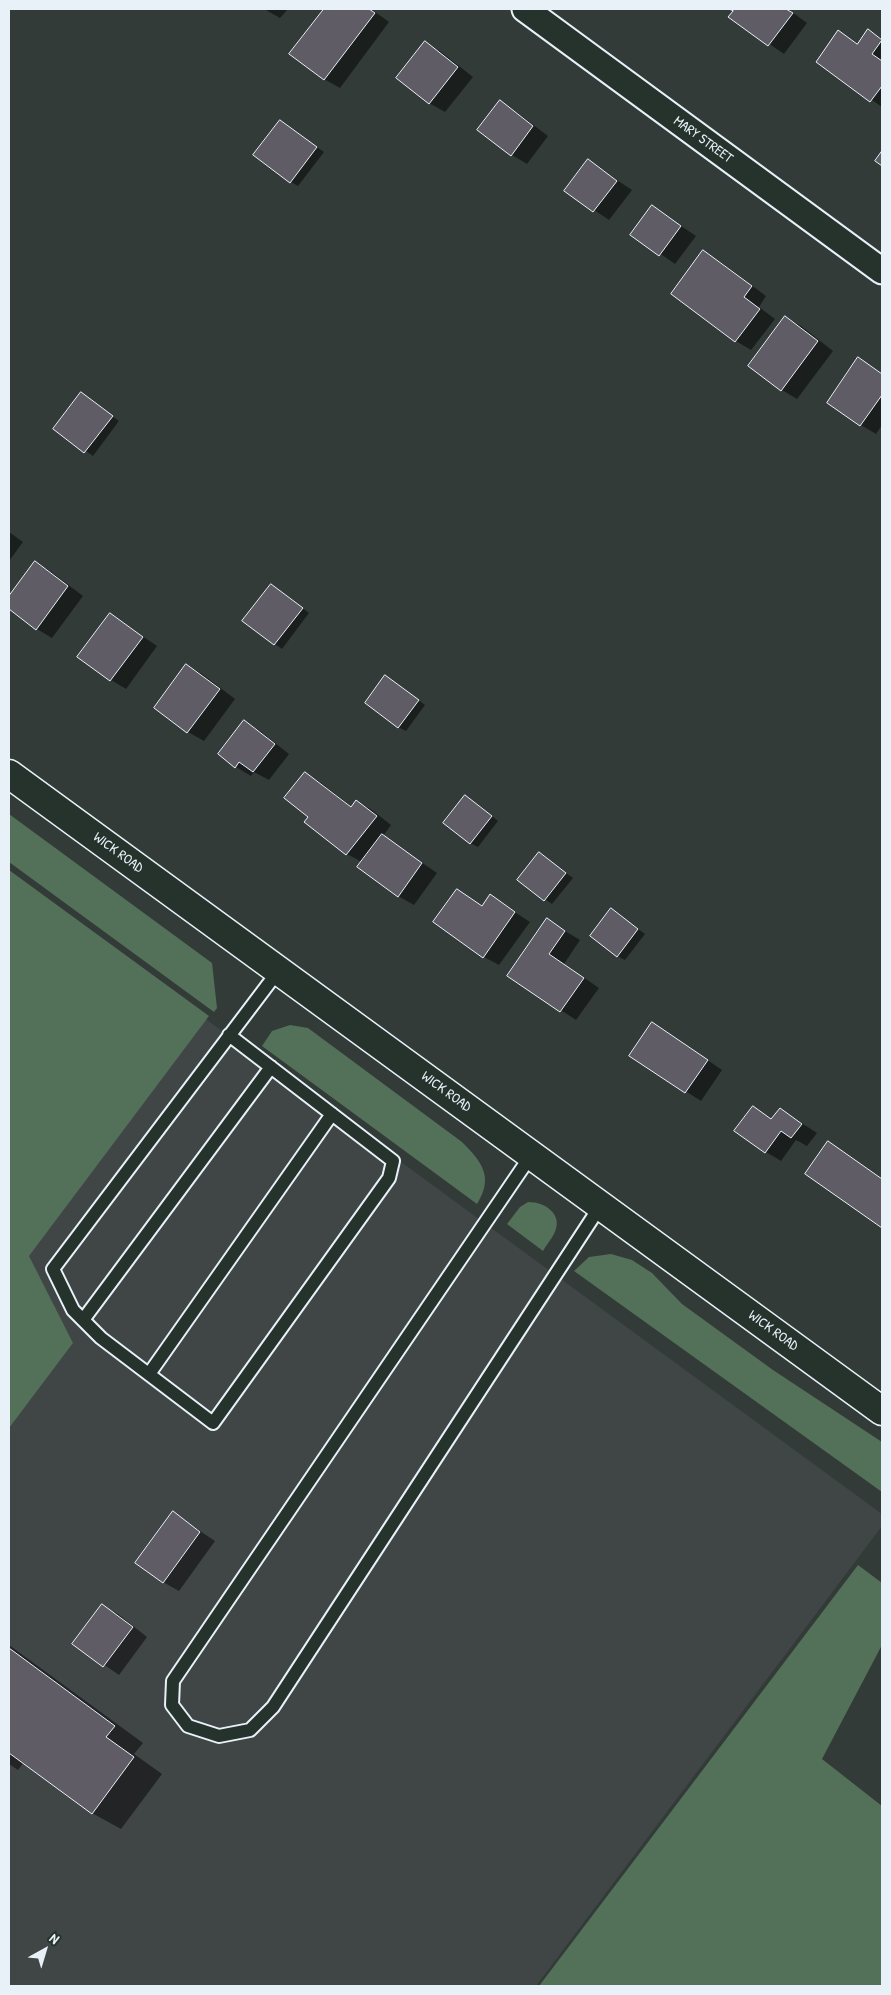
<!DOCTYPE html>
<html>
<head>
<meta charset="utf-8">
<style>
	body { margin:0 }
	#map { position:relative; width:891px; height:1995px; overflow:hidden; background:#323b38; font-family:"Patrick Hand",sans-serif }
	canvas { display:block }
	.frame { position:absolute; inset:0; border:10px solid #e8f1f8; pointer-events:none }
	.north { position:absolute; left:20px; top:1925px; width:50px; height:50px; -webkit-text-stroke:4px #26332d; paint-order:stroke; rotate:39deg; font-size:14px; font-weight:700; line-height:20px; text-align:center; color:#e8f1f8 }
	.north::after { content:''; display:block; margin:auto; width:18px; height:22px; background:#e8f1f8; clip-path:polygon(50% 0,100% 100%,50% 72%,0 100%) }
</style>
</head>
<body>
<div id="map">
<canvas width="891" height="1995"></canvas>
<div class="frame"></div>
<div class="north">N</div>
</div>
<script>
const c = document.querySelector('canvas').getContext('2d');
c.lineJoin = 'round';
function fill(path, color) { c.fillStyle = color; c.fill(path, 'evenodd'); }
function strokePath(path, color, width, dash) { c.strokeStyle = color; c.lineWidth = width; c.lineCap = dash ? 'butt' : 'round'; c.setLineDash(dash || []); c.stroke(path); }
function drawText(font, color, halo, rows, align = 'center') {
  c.font = font + ' "Patrick Hand",sans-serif'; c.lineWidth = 4; c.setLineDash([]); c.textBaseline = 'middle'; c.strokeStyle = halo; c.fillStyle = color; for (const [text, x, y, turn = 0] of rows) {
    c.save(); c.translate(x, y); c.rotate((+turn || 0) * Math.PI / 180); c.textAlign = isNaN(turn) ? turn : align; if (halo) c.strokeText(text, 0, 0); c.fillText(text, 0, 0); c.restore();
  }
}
const built = new Path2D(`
	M9,875L882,1514V1526L536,1986H9Z`);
const green = new Path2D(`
	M9,814L212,963L217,1008L214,1012L9,862Z
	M9,870L209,1016L29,1256L73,1343L9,1428Z
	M290,1025L308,1028L462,1142C482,1162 494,1177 477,1204L262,1046L272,1031Z
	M528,1202C546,1202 564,1215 554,1234C551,1240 546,1245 543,1251L507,1224L520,1207Z
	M611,1254L632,1260L652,1273L682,1304L773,1370L882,1442V1492L574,1271L589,1257Z
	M858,1565L882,1583V1645L822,1759L882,1806V1986H539Z`);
const shadow = new Path2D(`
	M264,9H288L280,18Z
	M325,9H371L389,22L340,88L324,79L291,54Z
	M731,9H788L807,23L784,54L730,17L734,11Z
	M868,31L882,39V107L817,61L839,32L858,44Z
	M425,43L440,51L473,77L445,112L429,103Z
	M500,102L515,111L548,136L527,164L512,155Z
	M287,126L324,152L298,186L291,182Z
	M588,161L632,190L609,220L566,191Z
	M653,207L696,236L675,264L632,234Z
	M704,252L719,261L766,296L759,307L775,319L751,350L736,341L673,294Z
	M785,318L801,326L833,351L797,399L782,390Z
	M859,359L882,373V425L876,434L861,425Z
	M81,393L119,421L93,456L54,428Z
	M9,532L23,542L9,561Z
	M35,562L50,571L83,596L52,638L37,629L9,608V598Z
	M279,590L309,613L282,649L244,621Z
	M110,614L157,646L126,689L111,680Z
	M187,665L202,674L235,699L204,741L188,732L155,708Z
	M393,681L425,705L406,731L398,727Z
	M245,722L260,731L289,754L269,780L254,772L251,776L236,767Z
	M305,773L320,782L352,807L356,801L372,810L391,825L383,836L437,873L414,905L398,896L362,862L347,854L305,822L310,816Z
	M473,801L498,821L478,847L470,843Z
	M539,854L573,878L552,904L519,880Z
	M457,890L483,906L490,896L530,922L499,965L484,957Z
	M612,910L645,934L625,960L617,956Z
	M547,920L580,940L564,964L599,988L576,1020L509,976Z
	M668,1033L722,1070L701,1101L631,1056Z
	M753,1108L773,1120L780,1109L817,1133L807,1146L796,1140L781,1161L766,1152Z
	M828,1143L882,1179V1227L807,1173Z
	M173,1513L215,1541L179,1591L163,1582Z
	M102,1606L118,1614L147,1637L119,1675L74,1644Z
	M9,1645L143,1743L134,1754L162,1774L121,1829L92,1813L24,1762L18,1770L9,1764Z`);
const building = new Path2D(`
	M324,9H369L375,13L324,80L289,54Z
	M729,9H786L793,13L768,46L728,17L733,11Z
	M868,29L882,40L872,54L882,61V86L870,102L816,62L838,30L857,44Z
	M425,41L458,67L429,104L396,78Z
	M500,100L533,126L511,156L477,130Z
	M280,120L317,147L290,183L253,155Z
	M882,151V166L875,161Z
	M588,159L617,181L593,212L564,191Z
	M652,205L681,226L659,256L630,235Z
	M703,250L752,286L744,297L760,309L735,342L671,294Z
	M785,316L818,341L781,391L748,366Z
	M858,357L882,374V395L860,426L827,403Z
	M81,392L113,416L84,453L53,429Z
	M35,561L68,586L36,630L9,609V596Z
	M271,584L303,608L274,645L242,621Z
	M110,613L143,637L110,681L77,657Z
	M186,664L220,689L187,733L154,708Z
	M385,675L419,700L398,728L365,703Z
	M244,720L275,744L253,772L239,762L235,768L218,754Z
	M305,772L351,807L356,800L377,816L346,855L304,822L308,817L284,798Z
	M465,795L492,816L470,844L443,823Z
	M382,834L422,863L398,897L357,867Z
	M539,852L566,873L544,901L517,880Z
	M457,889L482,906L490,894L515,912L483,958L433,922Z
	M611,908L638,929L617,957L590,936Z
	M547,918L565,931L549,954L584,978L560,1012L507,976Z
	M652,1022L708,1060L685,1093L629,1056Z
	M753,1106L771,1119L780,1108L802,1124L791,1138L781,1131L765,1153L734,1131Z
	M828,1141L882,1179V1228L805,1174Z
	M173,1511L200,1532L163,1583L135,1563Z
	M102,1604L133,1627L103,1667L72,1644Z
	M9,1648L115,1726L106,1737L134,1757L92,1814L9,1753Z`);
const lane = new Path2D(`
	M229,1035L393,1161L389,1178L213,1423L101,1338L73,1310L53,1269L279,970
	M532,1154L173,1681L172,1705L188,1726L219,1736L250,1730L273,1707L601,1205
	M83,1320L271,1067
	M149,1374L332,1114`);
const street = new Path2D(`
	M525,9L882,271`);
const secondary = new Path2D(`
	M9,774L882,1411`);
const streetNames = [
	["MARY STREET",703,140,36],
	["WICK ROAD",118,853,36],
	["WICK ROAD",446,1092,36],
	["WICK ROAD",773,1331,36]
];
fill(built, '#404546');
fill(green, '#537058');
fill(shadow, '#0007');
fill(building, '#605c66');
strokePath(building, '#e8f1f8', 1);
strokePath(lane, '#e8f1f8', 16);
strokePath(street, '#e8f1f8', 29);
strokePath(secondary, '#e8f1f8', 31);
strokePath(lane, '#26332d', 12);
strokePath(street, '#26332d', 25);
strokePath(secondary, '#26332d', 28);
drawText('14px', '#e8f1f8', '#26332d', streetNames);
</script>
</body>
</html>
